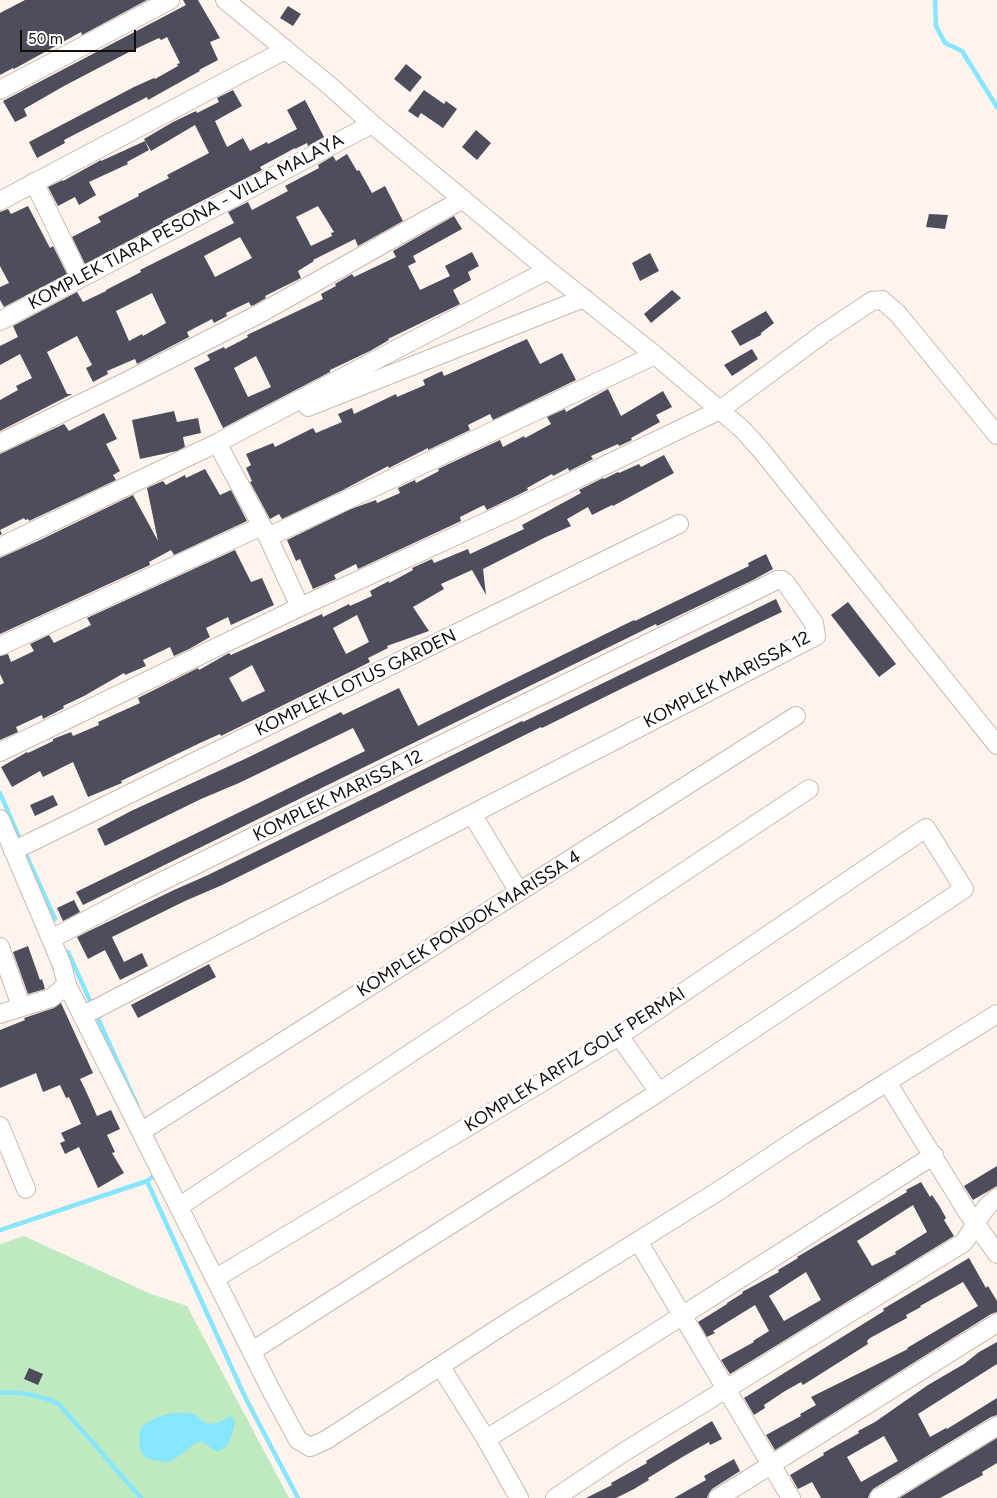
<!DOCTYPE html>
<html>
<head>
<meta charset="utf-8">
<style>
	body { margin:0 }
	#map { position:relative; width:997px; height:1498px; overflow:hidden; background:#fef3ed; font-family:Figtree,sans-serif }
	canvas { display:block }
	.scale { position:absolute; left:20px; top:30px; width:116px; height:22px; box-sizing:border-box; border:2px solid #150f0b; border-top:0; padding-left:6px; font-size:15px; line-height:18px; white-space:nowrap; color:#150f0b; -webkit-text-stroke:4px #fff; paint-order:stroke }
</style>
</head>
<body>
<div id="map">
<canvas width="997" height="1498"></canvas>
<div class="scale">50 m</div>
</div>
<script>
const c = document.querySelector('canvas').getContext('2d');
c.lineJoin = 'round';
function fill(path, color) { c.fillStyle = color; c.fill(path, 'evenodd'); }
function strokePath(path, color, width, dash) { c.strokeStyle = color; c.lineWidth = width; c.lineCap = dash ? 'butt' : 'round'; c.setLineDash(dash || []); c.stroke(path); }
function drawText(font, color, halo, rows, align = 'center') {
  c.font = font + ' Figtree,sans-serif'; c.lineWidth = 5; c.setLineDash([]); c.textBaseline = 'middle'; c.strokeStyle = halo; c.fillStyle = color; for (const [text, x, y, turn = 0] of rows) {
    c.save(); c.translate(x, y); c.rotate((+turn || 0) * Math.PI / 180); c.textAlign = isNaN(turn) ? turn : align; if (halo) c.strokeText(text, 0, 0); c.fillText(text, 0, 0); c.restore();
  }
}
const green = new Path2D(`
	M24,1236L151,1294L187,1306L289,1498H0V1244Z`);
const water = new Path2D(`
	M172,1413C180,1413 189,1412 196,1415C199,1417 201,1421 205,1423C214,1426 224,1420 231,1415L235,1423C231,1436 231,1447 217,1452L201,1441C190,1445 182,1456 171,1461C167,1462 163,1462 159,1461C137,1459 139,1446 140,1429C149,1420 160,1416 172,1413Z`);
const stream = new Path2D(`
	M935,0L936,26L945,43L962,51L997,107
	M0,793L21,842
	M24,850L55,919
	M68,952L92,1005
	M95,1012L137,1105
	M147,1181L245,1397L298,1498
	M0,1230L147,1181L158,1173
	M0,1393C21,1391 40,1395 59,1404L141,1498`);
const building = new Path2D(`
	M25,0H147L82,35L81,32L14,69L13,68L0,75V13Z
	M183,0H198L220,38L210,42L218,60L199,70L200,71L148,100L147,97L64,140L65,143L37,158L29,142L134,87L154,78L155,79L178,66L177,64L180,63L167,37L161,40L159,38L131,51L64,86L24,109L27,116L15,122L3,101L186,5Z
	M288,6L301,14L293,26L280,18Z
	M406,64L422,77L410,92L394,79Z
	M233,90L242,106L215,121L227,147L243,138L250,151L267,142L268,144L297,129L287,110L305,100L324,137L308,146L307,143L295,149V148L260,167L262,170L163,221V223L85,264L72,237L101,222L98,217L139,196L138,194L169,178L167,175L209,153L195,125L151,151L144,139L173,122L196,111L197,113L219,102L217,98Z
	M424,90L444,104L446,101L457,109L443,128L421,113L418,118L408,111Z
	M476,130L491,143L477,160L462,147Z
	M145,141L149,150L127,162L128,164L89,182L96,195L79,205L75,197L58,206L48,187L63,180V181L101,160V161Z
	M347,154L357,171L359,170L372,193L385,186L403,221L358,246L355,239L313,260L314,261L298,271L301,278L265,296L266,298L254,305L251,306L249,302L226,313L227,316L214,323L212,319L187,332L189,337L137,364L135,359L107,371L108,374L93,382L86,368L92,365L77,336L47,352L67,394H72L0,431V400L18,390L16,386L32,378L20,354L0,365V346L18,337L13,326L77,292L83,302L106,291V290L141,272L140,270L234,223L228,212L248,202L252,210L288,191L285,186L319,168L318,165L333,156L336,161ZM318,206L334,232L331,233L332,236L311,246L296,217ZM240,237L252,258L215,277L204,256ZM152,293L166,323L143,336L142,334L129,341L116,311Z
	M28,206L50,248L53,246L67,274L4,307L0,300V287L9,283L0,266V212L8,209L11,214Z
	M929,214L948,215L945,229L926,227Z
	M454,216L462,229L413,256L416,262L408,266L420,290L450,276L445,266L472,252L479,266L468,272L471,280L453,290L460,304L388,339L389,340L370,351L330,370V372L223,428L194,368L210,360L207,355L224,347L225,349L248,337L247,335L323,299L321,294L336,286L335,284L352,274L354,277L396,257L393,251ZM256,356L271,387L248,397L234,368Z
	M650,253L659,271L640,281L632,263Z
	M672,290L681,298L651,323L644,314Z
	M766,311L774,323L761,333V335L740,346L731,331Z
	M527,339L540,364L562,353L576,380L493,420L490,414L468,425L470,430L428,450V448L389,468L388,466L343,490L282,519L279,514L270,519L250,482L252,481L246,468L251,465L246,454L273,443L275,447L313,428L316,433L342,422L338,414L352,408L354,414L396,394L397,397L425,385L423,380L442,371L444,376Z
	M752,349L758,359L732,376L724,365Z
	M608,389L621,416L663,391L672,407L656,415L660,422L631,438L632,440L619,446L618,444L591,456L593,459L569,471L568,468L553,476L552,474L527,488L528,490L487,510L484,505L460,517L461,521L358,569L356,564L334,575L336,579L313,589L300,559L296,561L287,540L351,509L376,500L377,503L400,493L398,488L415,480L416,483L439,471L438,469L500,440L503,447L524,436L525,438L551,424L547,417L565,409L566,412Z
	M174,411L177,422L198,418L201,433L183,437L185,447L177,451L140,459L132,420Z
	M104,413L117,439L106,444L120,471L113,475L116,480L29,521L28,519L25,520L24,518L0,530L2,534L0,535V454L64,424L69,431Z
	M664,455L674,473L613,506L612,505L592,515L588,507L567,519L571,526L546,537L483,569L486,595L472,570L441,584L444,589L413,607L429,631L387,646L388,648L368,658L370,662L354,670L221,736L220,734L200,743L121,781L122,783L88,797L73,762L43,777L40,771L12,787L1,767L27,752L28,753L53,741V739L71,732L73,736L99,725L98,722L140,703L138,698L198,668L199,670L229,653L231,655L322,614L323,617L349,604L350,606L372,596L370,591L389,581V583L413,570L412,568L432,559L434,563L468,549L470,554L524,529L522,525L581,493L579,490L603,478L604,479L618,472L619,473L639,464L641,467ZM357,615L369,642L346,654L333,628ZM252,665L265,691L242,702L229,678Z
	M205,469L220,495L231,490L247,521L174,555L171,550L149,562L150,565L0,634V558L38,541L133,495L158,541L147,488L163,481L166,485L185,475L186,478Z
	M235,550L251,582L262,578L274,605L231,625L228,617L206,628L210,637L189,649L174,656L170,647L143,660L146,666L125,675L124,673L84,696L63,706L64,708L43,719L42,715L16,727L18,732L0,740V685L4,683L0,674V656L8,654L11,662L34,651L30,644L49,635L54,643L91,625L87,618Z
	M766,554L773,569L753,580L657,626L656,624L83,905L76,892L365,751L353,728L239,783L201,799L105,846L97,829L131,811L247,758L341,712L343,715L399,688L418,726L634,620L635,621L749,566L748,563Z
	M776,599L782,612L767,619L627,686L542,728L541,727L220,886L185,901L112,937L124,962L142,953L148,966L120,980L105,950L88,959L77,937L89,931L174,890L208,875L522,721L523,722Z
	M848,602L896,664L879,677L831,615Z
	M53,795L58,805L35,816L30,805Z
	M74,900L80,912L63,921L57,908Z
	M28,946L40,980L42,979L45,989L28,994L13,952Z
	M209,964L216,977L138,1018L131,1005Z
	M61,1003L93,1073L80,1079L85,1089L97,1116L111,1110L120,1129L107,1135L115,1152L112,1153L124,1173L98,1188L79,1147L65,1154L60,1143L65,1141L61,1133L81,1124L69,1097L66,1098L60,1085L43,1092L36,1073L0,1088V1030L25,1020L24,1018L54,1008Z
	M997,1166V1186L973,1200L964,1186Z
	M921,1182L930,1197L932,1195L940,1207L946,1218L944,1220L954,1236L730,1374L721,1360L754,1342L753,1341L769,1331L755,1305L713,1331L715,1333L707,1337L698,1322L727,1304V1303L743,1293L742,1292L779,1272L778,1270L798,1258L797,1257L907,1192L906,1190ZM913,1205L927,1232L895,1252L896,1254L872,1266L857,1241ZM806,1272L821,1300L784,1321L769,1296Z
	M969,1258L986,1288L988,1286L997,1301V1312L991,1314L775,1450L766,1435L801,1416L800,1414L816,1405L811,1397L908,1349L907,1348L978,1306L963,1282L920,1306L921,1307L906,1315L907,1318L870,1338L867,1341L868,1344L803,1385L801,1382L785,1391L764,1405L765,1408L754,1415L744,1398L884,1311L883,1309Z
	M997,1342V1364L918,1414L930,1437L946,1428L947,1429L997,1398V1415L991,1417L873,1489L870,1493L868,1498H821L812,1482L798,1489L790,1475L824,1455L823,1453L859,1433L858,1431L875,1422L928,1385L964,1364L979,1352ZM884,1436L898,1461L861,1482L847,1457Z
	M29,1368L43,1374L38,1385L24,1379Z
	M712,1421L722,1439L710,1445L709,1442L684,1456L648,1478L649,1480L634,1489L616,1498H586L612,1485L611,1483L647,1463L646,1461Z
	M997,1438V1463L982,1472L983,1475L940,1498H899Z
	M734,1459L740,1471L712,1489L709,1493L707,1498H674L706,1480L704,1476Z`);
const minor = new Path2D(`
	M225,0L330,86L372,124L548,270L655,355L742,429L761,450L997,745
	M0,90L170,0
	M34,182L80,277
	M0,201L285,50
	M0,321L372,124
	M308,407L584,298
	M0,443L125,382L259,314L463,199
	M217,443L268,537L300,607
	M268,537L655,355
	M0,547L217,443L548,270
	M0,646L262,526
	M0,752L300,607L510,511L720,410L824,333L872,301L882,300L898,314L997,435
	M472,814L519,892
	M0,819L62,965L67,985L51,998L0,1014
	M13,851L679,524
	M51,939L138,893L777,580H782L785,582L814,623L816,636L82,1016
	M0,947L21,1006
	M67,985L272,1392L298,1440L310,1447L326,1440L516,1317L720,1190L803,1135L887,1082L968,1213L997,1254
	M887,1082L997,1014
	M0,1126L26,1189
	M142,1131L796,716
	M180,1206L809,789
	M638,1241L791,1498
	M216,1278L619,1036L926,828L964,889L659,1092
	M252,1351L659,1092L619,1036
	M441,1367L486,1439L519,1498
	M486,1439L556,1396L934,1155
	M555,1498L624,1452L963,1243C976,1228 980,1209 997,1198
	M718,1498L997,1323
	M879,1498L997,1426`);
const streetNames = [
	["KOMPLEK TIARA PESONA - VILLA MALAYA",186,222,-28],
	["KOMPLEK MARISSA 12",727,680,-28],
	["KOMPLEK LOTUS GARDEN",356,683,-26],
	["KOMPLEK MARISSA 12",338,796,-26],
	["KOMPLEK PONDOK MARISSA 4",469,924,-32],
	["KOMPLEK ARFIZ GOLF PERMAI",575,1060,-32]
];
fill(green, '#bfeabf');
fill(water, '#88e5fe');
strokePath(stream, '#88e5fe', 4.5);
fill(building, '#4e4d5c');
strokePath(minor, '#cab9ae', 20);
strokePath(minor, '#fff', 18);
drawText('18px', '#150f0b', '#fff', streetNames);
</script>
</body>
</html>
